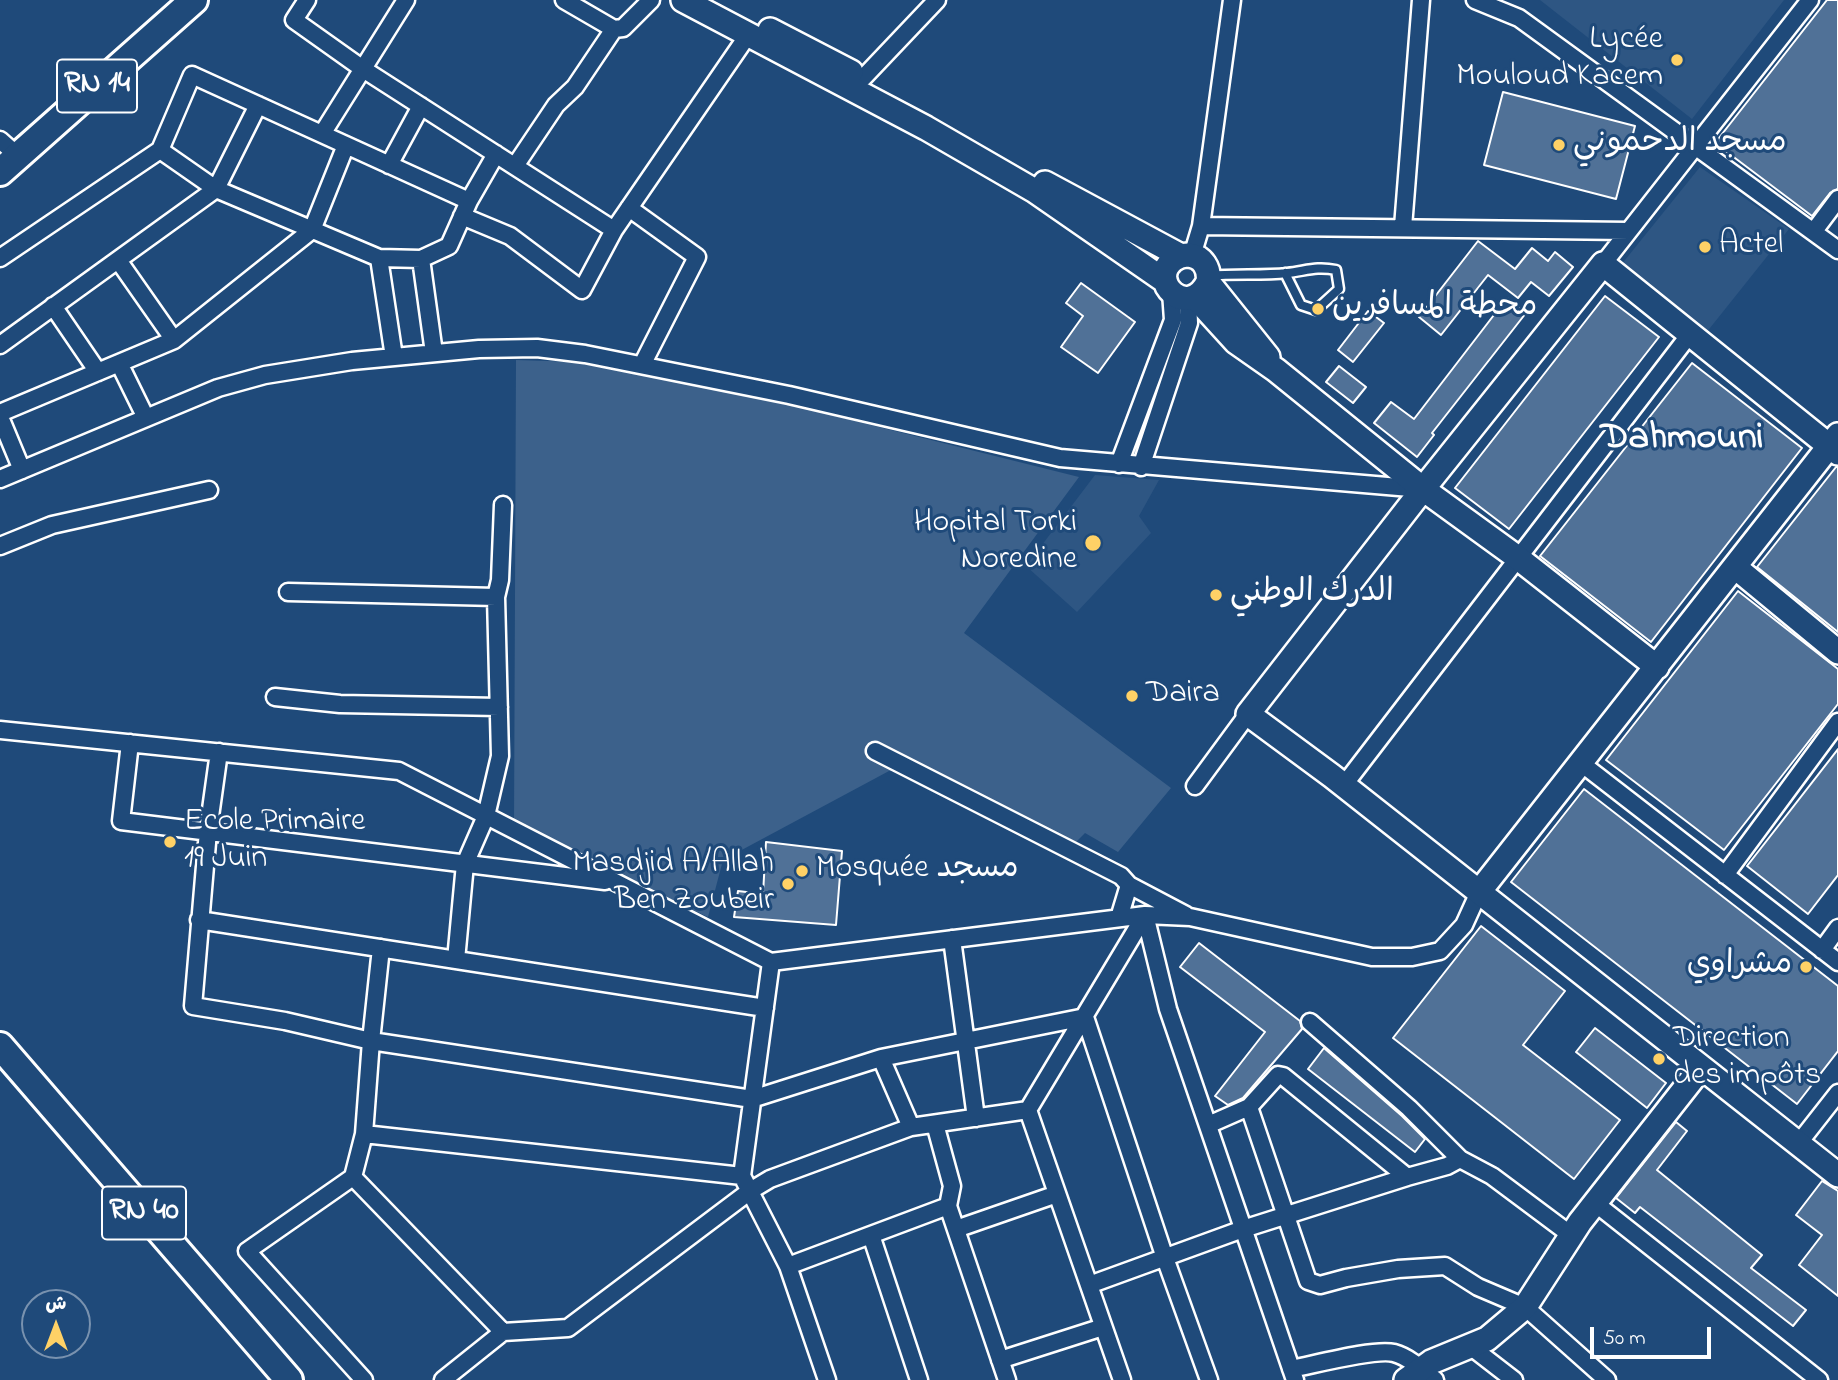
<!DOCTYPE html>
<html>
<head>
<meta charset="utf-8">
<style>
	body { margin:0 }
	#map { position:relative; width:1838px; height:1380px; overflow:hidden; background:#1f4a7a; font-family:"Indie Flower","Playpen Sans Arabic",sans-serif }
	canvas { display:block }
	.north { position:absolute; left:21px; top:1289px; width:70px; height:70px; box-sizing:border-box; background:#1f4a7a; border:2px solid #7992af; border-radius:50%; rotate:0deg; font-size:19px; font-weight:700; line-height:28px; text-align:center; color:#fff }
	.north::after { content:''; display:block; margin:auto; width:24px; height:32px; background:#ffd166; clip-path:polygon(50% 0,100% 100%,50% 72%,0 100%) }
	.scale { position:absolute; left:1590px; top:1327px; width:121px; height:32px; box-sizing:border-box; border:4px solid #fff; border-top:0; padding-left:9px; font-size:21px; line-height:24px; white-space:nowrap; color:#fff; -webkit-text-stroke:5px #1f4a7a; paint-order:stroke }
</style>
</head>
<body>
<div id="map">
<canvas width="1838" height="1380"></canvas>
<div class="north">ش</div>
<div class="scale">50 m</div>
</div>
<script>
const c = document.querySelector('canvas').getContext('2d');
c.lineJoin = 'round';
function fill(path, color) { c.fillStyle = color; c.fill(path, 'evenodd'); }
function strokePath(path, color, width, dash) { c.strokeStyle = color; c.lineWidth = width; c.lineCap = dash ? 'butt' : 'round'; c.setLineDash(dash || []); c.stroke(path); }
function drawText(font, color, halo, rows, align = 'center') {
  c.font = font + ' "Indie Flower","Playpen Sans Arabic",sans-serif'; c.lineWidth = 6; c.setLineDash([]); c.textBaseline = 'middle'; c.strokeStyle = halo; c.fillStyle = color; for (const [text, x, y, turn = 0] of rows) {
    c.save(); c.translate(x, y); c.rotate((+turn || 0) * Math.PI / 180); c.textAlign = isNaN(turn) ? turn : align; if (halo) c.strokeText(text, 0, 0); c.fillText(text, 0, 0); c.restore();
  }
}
const built = new Path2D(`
	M1540,0H1784L1692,119Z
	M1700,167L1789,229L1706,333L1621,265Z
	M1095,475L1159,480L1139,516L1151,533L1077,612L1026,566Z`);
const green = new Path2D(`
	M516,360L580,362L779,402L1079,477L964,633L1171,788L1118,852L1085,833L1070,848L910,770L889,771L723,860L708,917L514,827Z`);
const building = new Path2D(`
	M1827,0H1838V189L1830,193L1812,216L1715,143Z
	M1503,92L1635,126L1616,199L1484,165Z
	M1478,241L1515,269L1532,248L1548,261L1555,252L1573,267L1549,296L1531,282L1518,298L1488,275L1441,335L1419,317Z
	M1081,283L1135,322L1098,373L1061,347L1083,316L1066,303Z
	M1605,296L1659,337L1509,529L1455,488Z
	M1507,298L1526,313L1432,433L1434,435L1417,457L1374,423L1391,402L1414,419Z
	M1368,311L1384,323L1353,362L1338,350Z
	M1692,363L1802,448L1651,642L1540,556Z
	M1339,366L1366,387L1353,403L1326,382Z
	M1836,467H1838V632L1757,567Z
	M1738,591L1838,669V704L1724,850L1606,760Z
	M1838,749V875L1808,914L1747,866Z
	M1584,789L1838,986V1051L1797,1104L1511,882Z
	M766,842L842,851L836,925L734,917L738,891L763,894Z
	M1481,926L1565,991L1523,1045L1620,1120L1574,1179L1393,1038Z
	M1199,943L1300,1021L1302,1029L1243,1098L1228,1105L1215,1096L1265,1032L1180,967Z
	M1595,1028L1666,1083L1647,1108L1576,1052Z
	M1324,1048L1402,1116L1425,1139L1415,1152L1308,1069Z
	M1676,1122L1687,1131L1657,1170L1762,1255L1751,1268L1806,1310L1793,1326L1640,1207L1635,1213L1616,1198Z
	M1822,1181L1838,1191V1296L1799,1265L1822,1235L1796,1215Z`);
const lane = new Path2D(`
	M1209,276C1235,273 1261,276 1287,273C1306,271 1316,266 1336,270L1339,289L1316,310L1301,305L1285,273`);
const street = new Path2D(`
	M307,0L294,20L363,69L614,230L748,35
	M564,0L614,29
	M1475,0L1519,18L1838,250
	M863,78L937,0
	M322,134L406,0
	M0,140L18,156
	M389,165L421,106
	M515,166L556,105L575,87L614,29L623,28L651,0
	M469,201L496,154
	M629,208L697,257L642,365
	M462,216L510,236L582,290L614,230
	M1201,226L1629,231
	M1403,227L1421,0
	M1814,231L1838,199
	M1192,256L1201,226L1232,0
	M0,258L160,150L192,75L469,201L449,246L421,259L379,258L216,189L160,150
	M379,258L394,357
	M421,259L434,353
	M118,260L174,340
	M1603,264L1810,0
	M53,306L98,372
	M0,345L216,189L258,105
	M119,363L146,418
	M0,413L174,340L312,230L346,145
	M0,417L22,470
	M1119,464L1173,320L1171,292
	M1141,467L1189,323L1188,299
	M0,479L218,388L265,375L352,361L479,349L537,348L585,354L789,395L1060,458L1422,489
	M0,546L52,525L209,490
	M288,592L496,597
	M275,697L340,704L499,707
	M0,730L399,771L771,962
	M130,743L121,821L605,881
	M875,751L1121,876L1129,885L1119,918
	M219,752L208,831L193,1006L285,1021L371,1041L752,1099L881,1058L1085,1017L1165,1258L1209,1380
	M1581,763L1838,962
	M1344,785L1690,334
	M1195,786L1248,714
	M1725,875L1838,722
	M1129,885L1186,915
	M199,920L765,1008
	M952,939L976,1118
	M1822,950L1838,928
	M456,960L465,864L486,816L500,756L496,597L500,580L503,505
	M1310,1022L1409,1108L1460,1159L1492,1176L1571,1235
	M881,1058L911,1127
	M1249,1107L1308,1281L1320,1285L1346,1278L1398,1269L1445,1266L1478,1287L1525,1307L1607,1380
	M935,1124L952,1186L948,1206
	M1208,1125L1249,1107L1278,1075L1283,1076L1407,1177
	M364,1134L742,1176
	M1798,1144L1838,1093
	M353,1177L364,1134L371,1041L381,948
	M1595,1203L1819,1380
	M956,1229L1057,1194
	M871,1235L919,1380
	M788,1266L948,1206L1007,1380
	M1089,1285L1243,1229L1407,1177L1447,1166L1460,1159
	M1470,1346L1514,1380
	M1000,1360L1103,1327
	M1291,1369C1313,1365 1375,1348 1394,1353C1409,1357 1423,1370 1435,1380
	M364,1380L247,1251L353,1177L503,1332
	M443,1380L503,1332L568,1328L750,1191L770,1179L911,1127L1028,1110
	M827,1380L788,1266L742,1176L771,962L1145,915L1190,917L1372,957H1412L1440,951L1464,925L1479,892
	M1122,1380L1028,1110L1145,915L1168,1009L1295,1380`);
const secondary = new Path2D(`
	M683,0L926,128L1035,191L1165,281
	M770,30L851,72
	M1045,183L1181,256
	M1208,282C1188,321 1147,281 1173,260C1177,257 1183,255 1188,255C1203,256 1210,269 1208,282L1268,357
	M1195,297L1236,342L1276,370L1423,489L1603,264L1838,453
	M1735,567L1838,652
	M1657,667L1518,558L1423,489L1248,714L1332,776L1838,1175
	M1479,892L1838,435
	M1406,1380L1431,1362L1487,1339L1525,1307L1580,1222L1701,1068`);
const primary = new Path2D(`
	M0,172L194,0
	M0,1046L289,1380`);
const markers = [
	[1677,60,7,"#ffd166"],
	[1559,145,7,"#ffd166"],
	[1705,247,7,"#ffd166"],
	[1318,309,7,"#ffd166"],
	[1093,543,9,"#ffd166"],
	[1216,595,7,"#ffd166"],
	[1132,696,7,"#ffd166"],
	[170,842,7,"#ffd166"],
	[802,871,7,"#ffd166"],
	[788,884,7,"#ffd166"],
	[1806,967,7,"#ffd166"],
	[1659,1059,7,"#ffd166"]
];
const shields = [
	[97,86,80],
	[144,1213,84]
];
const shieldNames = [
	["RN 14",97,86],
	["RN 40",144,1213]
];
const poiNames = [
	["Lycée",1663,42,"right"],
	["Mouloud Kacem",1663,79,"right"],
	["مسجد الدحموني",1573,145],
	["Actel",1719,247],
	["محطة المسافرين",1332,309],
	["Hopital Torki",1077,525,"right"],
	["Noredine",1077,562,"right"],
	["الدرك الوطني",1230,595],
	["Daira",1146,696],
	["Ecole Primaire",184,824],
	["19 Juin",184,861],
	["Masdjid A/Allah",774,866,"right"],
	["Ben Zoubeir",774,903,"right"],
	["Mosquée مسجد",816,871],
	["مشراوي",1792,967,"right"],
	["Direction",1673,1041],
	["des impôts",1673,1078]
];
const districtNames = [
	["Dahmouni",1682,441]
];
fill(built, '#2e5683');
fill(green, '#3c618b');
fill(building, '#507197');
strokePath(building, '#fff', 2);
strokePath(lane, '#fff', 13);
strokePath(street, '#fff', 21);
strokePath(secondary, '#fff', 28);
strokePath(primary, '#fff', 32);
strokePath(lane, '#1f4a7a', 8);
strokePath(street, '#1f4a7a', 16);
strokePath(secondary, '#1f4a7a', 23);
strokePath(primary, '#1f4a7a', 26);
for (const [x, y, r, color] of markers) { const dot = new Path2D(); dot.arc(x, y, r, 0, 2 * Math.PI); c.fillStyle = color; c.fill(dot); strokePath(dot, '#1f4a7a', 2.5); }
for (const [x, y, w] of shields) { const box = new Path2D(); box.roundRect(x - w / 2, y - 26.5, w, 53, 5); c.fillStyle = '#1f4a7a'; c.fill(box); strokePath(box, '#fff', 2); }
drawText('bold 30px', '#fff', null, shieldNames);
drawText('32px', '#fff', '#1f4a7a', poiNames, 'left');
drawText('bold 38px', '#fff', '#1f4a7a', districtNames);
</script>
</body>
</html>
